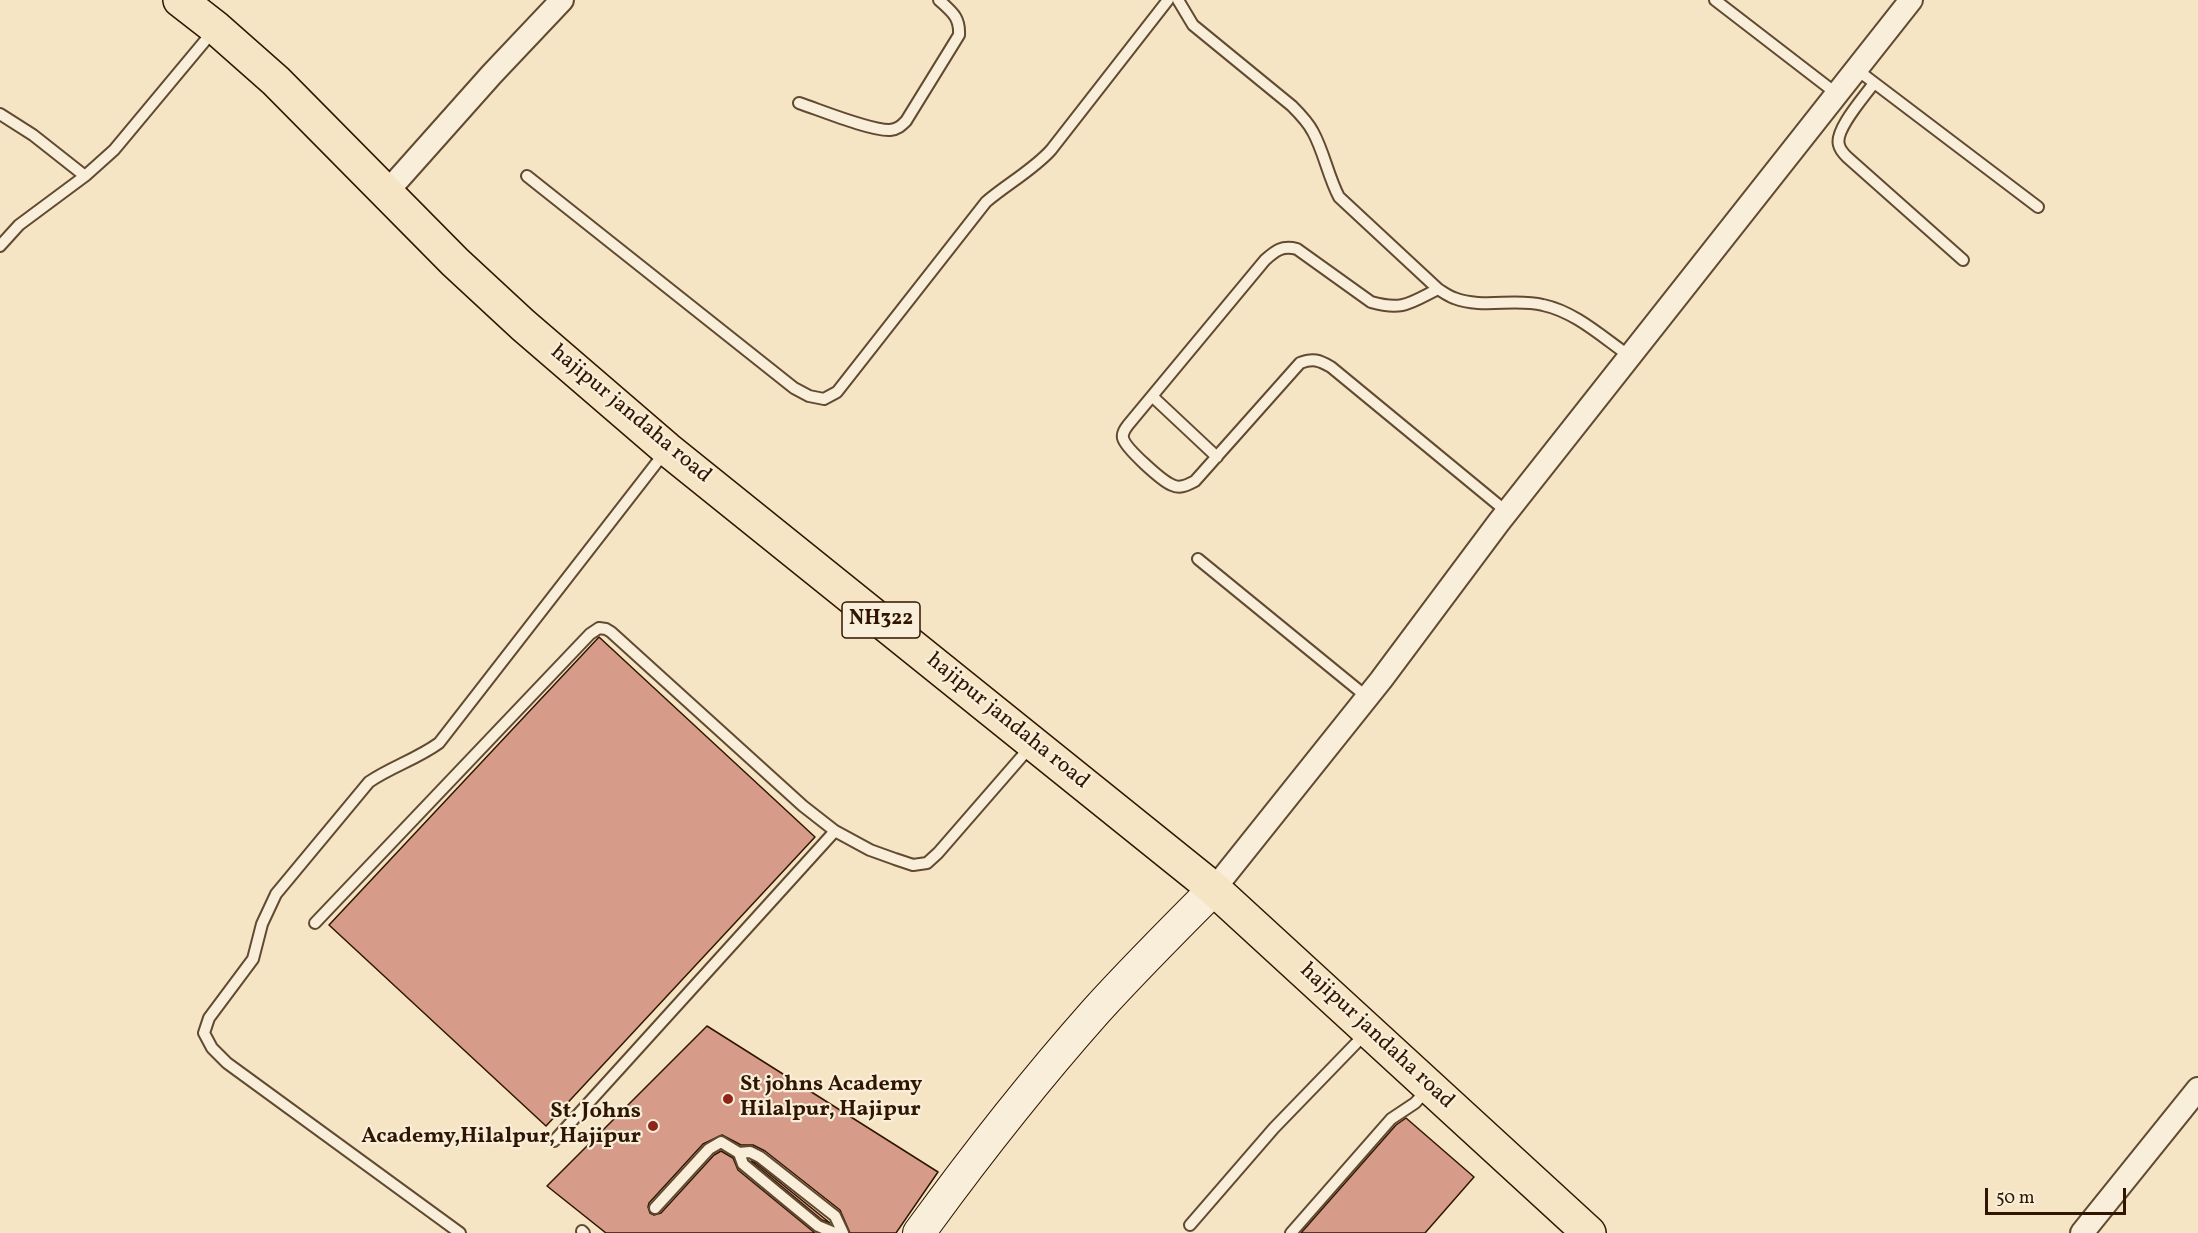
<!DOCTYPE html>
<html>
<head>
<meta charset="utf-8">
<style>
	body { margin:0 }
	#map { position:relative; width:2198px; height:1233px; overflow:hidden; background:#f5e5c5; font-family:Vollkorn,serif }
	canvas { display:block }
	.scale { position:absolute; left:1985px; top:1188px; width:141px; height:27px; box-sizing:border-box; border:3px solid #301600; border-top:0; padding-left:8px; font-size:18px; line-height:21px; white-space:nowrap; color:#301600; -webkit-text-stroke:4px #f8eed9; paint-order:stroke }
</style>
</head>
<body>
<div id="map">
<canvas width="2198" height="1233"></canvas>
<div class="scale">50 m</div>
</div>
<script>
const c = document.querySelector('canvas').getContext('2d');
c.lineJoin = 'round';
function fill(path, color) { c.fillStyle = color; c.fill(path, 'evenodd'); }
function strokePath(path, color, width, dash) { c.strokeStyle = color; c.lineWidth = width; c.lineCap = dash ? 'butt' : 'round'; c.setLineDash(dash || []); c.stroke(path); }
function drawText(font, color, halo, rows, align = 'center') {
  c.font = font + ' Vollkorn,serif'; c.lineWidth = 4.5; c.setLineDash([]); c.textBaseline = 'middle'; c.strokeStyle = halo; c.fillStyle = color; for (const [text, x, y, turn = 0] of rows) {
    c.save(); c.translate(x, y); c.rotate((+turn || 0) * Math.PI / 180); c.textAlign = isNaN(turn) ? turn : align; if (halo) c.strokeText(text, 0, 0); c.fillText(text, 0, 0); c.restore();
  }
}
const building = new Path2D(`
	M599,637L815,837L546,1126L329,925Z
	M707,1026L938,1172L896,1233H850L840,1210L765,1151L753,1145H741L722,1135L703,1144L649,1203L648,1207L650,1213L654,1215L661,1213L714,1155L721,1151L733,1158L738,1170L815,1233H606L547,1186Z
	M1406,1118L1474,1177L1425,1233H1301L1396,1125Z
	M751,1161L756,1163L830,1223L822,1220Z`);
const lane = new Path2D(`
	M1178,0L1193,25L1292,106C1300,114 1308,122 1313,132C1324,152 1328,176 1339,197L1438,289C1443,292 1448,296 1454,298C1482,309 1514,298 1543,305C1576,312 1603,338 1631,357
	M1715,0L1837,94
	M1856,69L2038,207
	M1874,83C1865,96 1834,130 1839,145C1840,150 1844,154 1847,157L1963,260
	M799,103C820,110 871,131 890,130C898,129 901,126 906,121L959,35C960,17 952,12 939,0
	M0,114L33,135L85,176
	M527,176L794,388L809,396L824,399L837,392L986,202C1007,184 1033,170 1051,150L1168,0
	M0,246L19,225L85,176L114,150L214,30
	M1438,289C1410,303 1403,311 1371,302L1297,249C1282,245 1275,251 1265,260L1128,425C1125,429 1122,433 1123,438C1125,448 1162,481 1172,485C1180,489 1187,485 1195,481L1300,363C1313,358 1319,360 1331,367L1507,512
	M1153,397L1217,457
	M1198,559L1367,697
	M315,923L590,634L599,628L606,629L611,632L803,806L835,831L870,850L895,859L913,865L927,863L938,853L1031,746
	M554,1141L835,831
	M739,1153L750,1152L760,1157L835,1216L843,1233
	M655,1208L709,1149L721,1142L739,1153L743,1164L784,1198L818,1226L835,1233
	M1190,1225L1274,1128L1367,1032
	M582,1231L584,1233
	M460,1233L227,1063L212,1048L204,1033L209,1018L253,959L262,924L276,894L369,782C391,767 417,759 439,743L665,452
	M1291,1233L1391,1119L1415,1103L1428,1089`);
const street = new Path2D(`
	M386,193L492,74L562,0
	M1214,889L1381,680L1499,522L1911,0
	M2082,1233L2198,1089`);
const secondary = new Path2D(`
	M919,1233C975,1156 1033,1082 1096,1011C1134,969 1174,929 1214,889`);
const highway = new Path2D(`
	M180,0L216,28L276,81L455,262L523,325L667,449L1214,889L1589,1233`);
const markers = [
	[728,1099,6,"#8f2418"],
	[653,1126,6,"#8f2418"]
];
const shields = [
	[881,620,78]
];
const shieldNames = [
	["NH322",881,620]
];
const streetNames = [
	["hajipur jandaha road",630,415,40],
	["hajipur jandaha road",1007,722,39],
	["hajipur jandaha road",1376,1037,43]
];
const poiNames = [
	["St johns Academy",740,1086],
	["Hilalpur, Hajipur",740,1111],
	["St. Johns",641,1113,"right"],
	["Academy,Hilalpur, Hajipur",641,1138,"right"]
];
fill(building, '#d69b89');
strokePath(building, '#301600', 1.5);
strokePath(lane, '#614a31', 14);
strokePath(street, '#614a31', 26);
strokePath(secondary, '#301600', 34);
strokePath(highway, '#301600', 36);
strokePath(lane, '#f8eed9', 10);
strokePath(street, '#f8eed9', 22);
strokePath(secondary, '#f8eed9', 32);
strokePath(highway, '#f5e5c5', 33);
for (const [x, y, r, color] of markers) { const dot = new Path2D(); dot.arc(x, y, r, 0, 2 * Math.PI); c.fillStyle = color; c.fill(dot); strokePath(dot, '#f8eed9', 2); }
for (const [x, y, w] of shields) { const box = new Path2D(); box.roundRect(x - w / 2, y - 18, w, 36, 4.5); c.fillStyle = '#f8eed9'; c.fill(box); strokePath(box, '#301600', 1.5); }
drawText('bold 21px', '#301600', null, shieldNames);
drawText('22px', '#301600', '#f8eed9', streetNames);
drawText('bold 22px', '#301600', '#f8eed9', poiNames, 'left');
</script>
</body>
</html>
